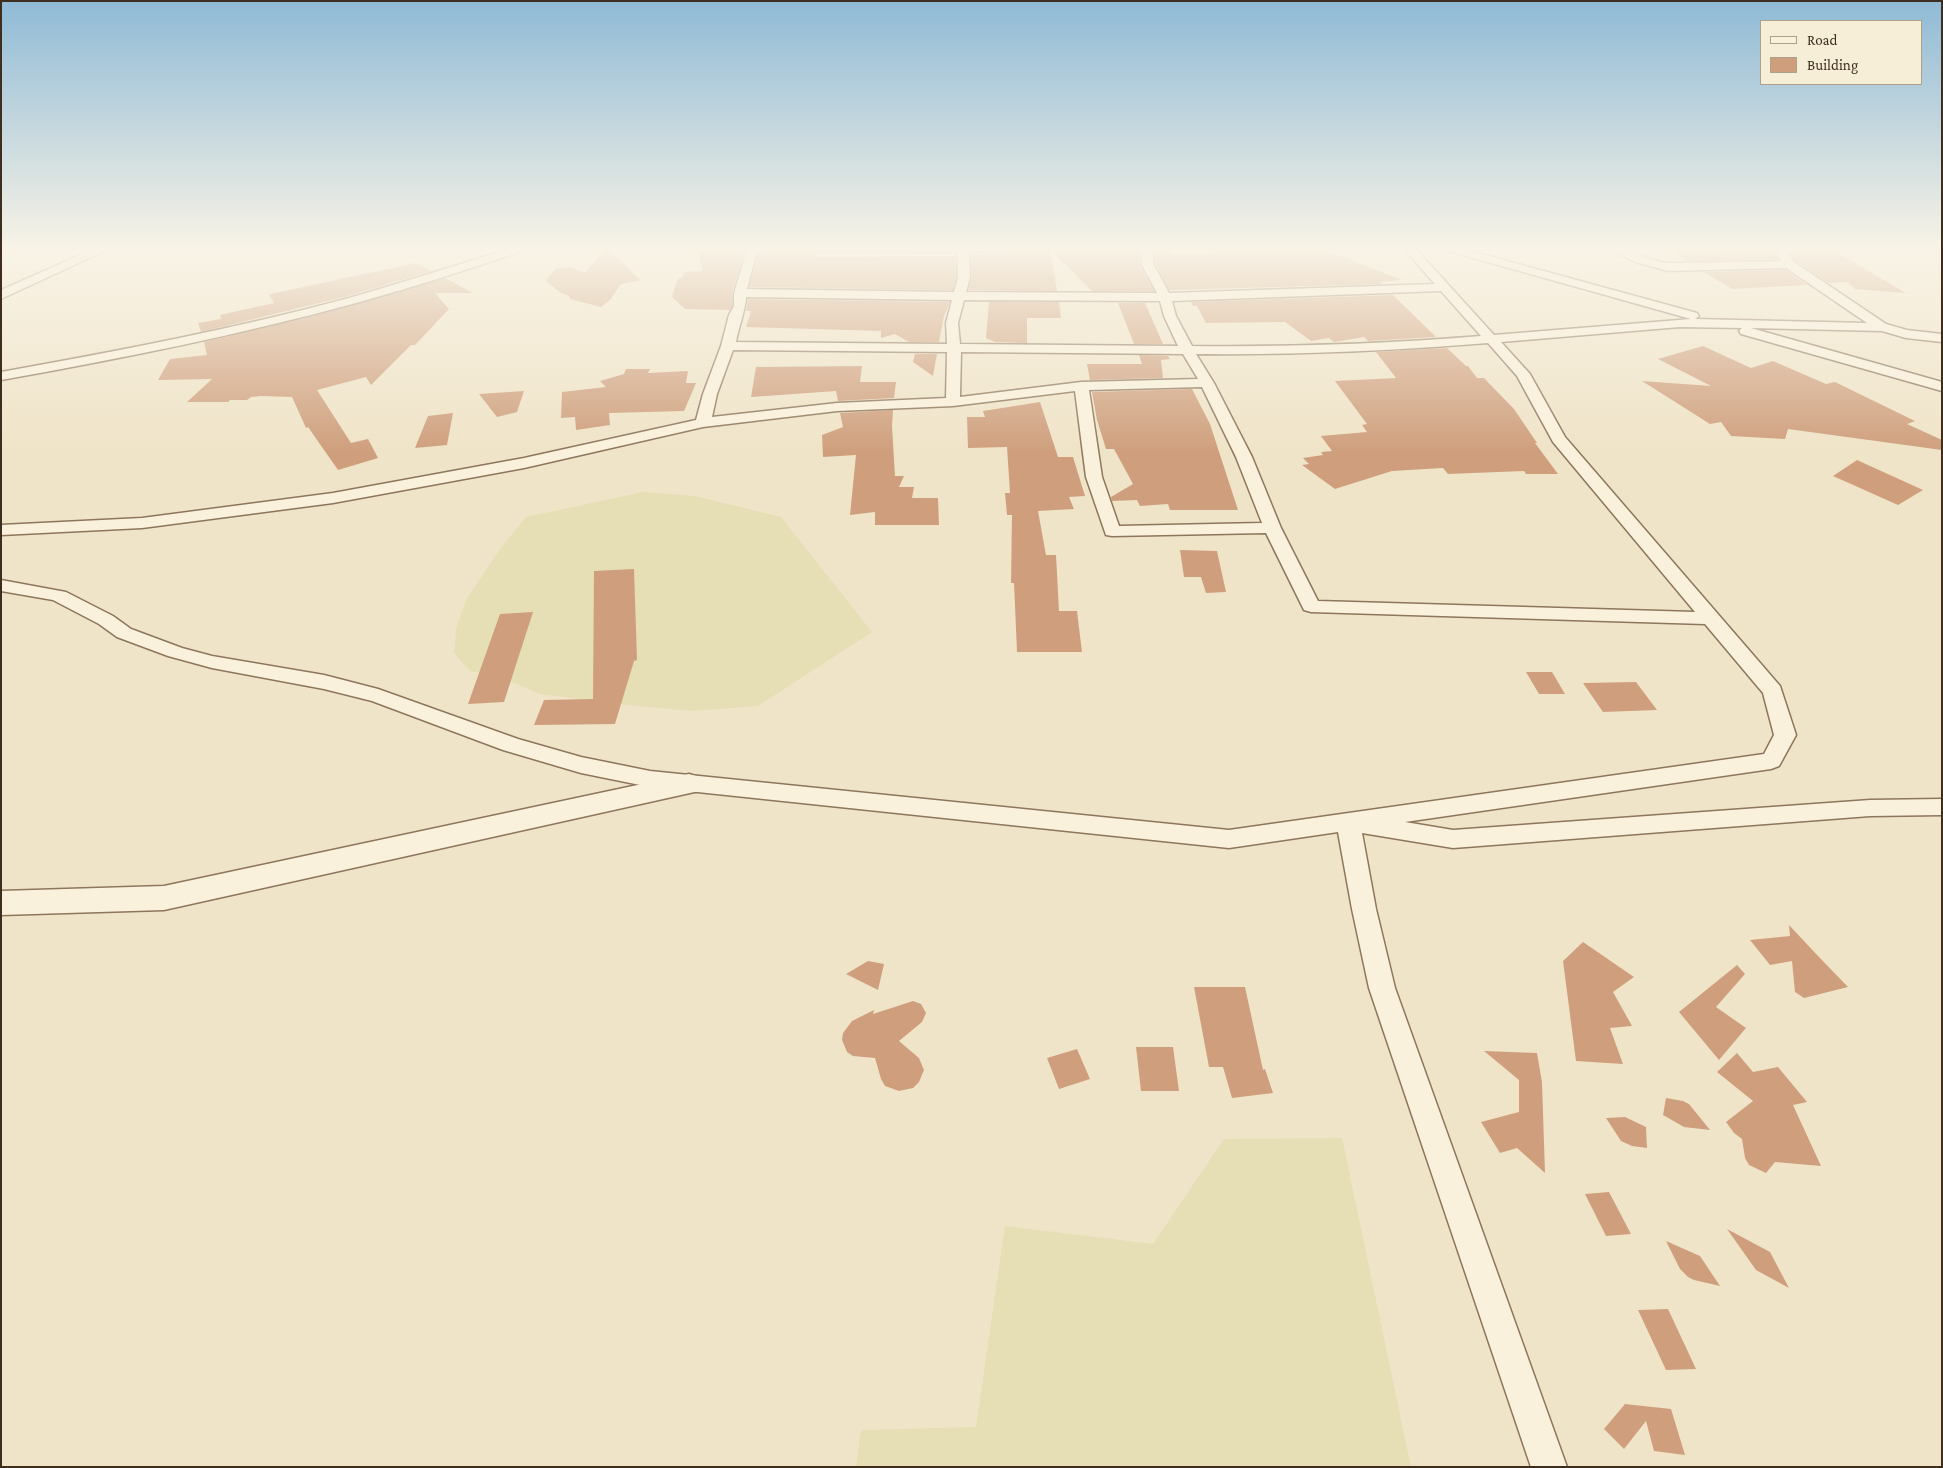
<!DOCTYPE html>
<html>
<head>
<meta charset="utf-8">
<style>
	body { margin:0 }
	#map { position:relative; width:1943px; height:1468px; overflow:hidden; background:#f0e4c8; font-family:"Crimson Pro",serif }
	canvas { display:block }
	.frame { position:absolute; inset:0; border:2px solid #3d2e20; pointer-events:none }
	.legend { position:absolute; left:1760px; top:20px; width:162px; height:65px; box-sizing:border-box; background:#f7eed8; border:1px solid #ada18e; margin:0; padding:6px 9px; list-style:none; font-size:15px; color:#3d2e20 }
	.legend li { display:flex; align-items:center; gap:10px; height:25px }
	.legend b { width:25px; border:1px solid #ada18e }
</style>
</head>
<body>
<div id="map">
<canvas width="1943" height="1468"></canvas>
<div class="frame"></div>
<ul class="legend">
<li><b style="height:6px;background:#faf1dc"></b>Road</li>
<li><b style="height:14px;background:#cf9f7d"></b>Building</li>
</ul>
</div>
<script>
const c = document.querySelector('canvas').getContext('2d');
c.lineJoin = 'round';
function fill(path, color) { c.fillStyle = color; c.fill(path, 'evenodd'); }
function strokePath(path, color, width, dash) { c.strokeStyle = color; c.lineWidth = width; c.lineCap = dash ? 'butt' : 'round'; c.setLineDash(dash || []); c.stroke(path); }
const farmland = new Path2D(`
	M643,492L695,496L781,517L872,632L758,706L691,711L627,705L540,694L501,677L470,671L454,653L456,629L466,600L500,549L526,517Z
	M1342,1138L1411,1467H856L861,1430L976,1427L1005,1226L1153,1244L1224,1139Z`);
const building = new Path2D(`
	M697,247H746L732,292V306L730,310L685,309L672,297L678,278H682L684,272L703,271Z
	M1036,247H1050L1057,291L968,290L972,277L971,255L1029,252Z
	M1154,247L1169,248L1171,254L1216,253L1215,247H1318L1402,280L1380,282L1382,284L1169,290L1156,264Z
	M1667,247H1758L1772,249L1778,259L1687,261Z
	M1813,247H1828L1906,293L1855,289L1848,282L1829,283L1795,261L1787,249L1817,250Z
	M607,248L640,280L621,284L610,300L601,307L570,299L569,296L561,293L546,281L555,269L559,268L570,267L585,273Z
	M1139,249L1140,266L1154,291H1092L1052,251Z
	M758,253H817L815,257L955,256L956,277L953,290L749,287Z
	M416,263L431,271L348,296L201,332L198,323L221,319L220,315L274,303L269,295L275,293Z
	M1785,270L1807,285L1732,289L1704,272Z
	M445,278L473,293H435L449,309L415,345H411L371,385L366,377L317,390L351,443L368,439L378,458L338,470L308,427L306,428L292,397L261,396L251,397L247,400H230L228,402H187L212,379L158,380L170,359L207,355L204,342L313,316Z
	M1393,295L1436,337L1368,341L1364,337L1334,342L1329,338L1311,341L1285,322L1206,323L1197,306H1193L1191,302Z
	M748,299L950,302L944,316L939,342H909L895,334L881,338V331L746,327L751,311H746Z
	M989,302H1059L1061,318H1027V343L995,342L986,338Z
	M1118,303H1145L1163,344H1134Z
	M1703,346L1751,368L1773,361L1826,384L1835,382L1915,421L1907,424L1942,440V450L1788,429L1785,439L1731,436L1721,422L1710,424L1642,381L1711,386L1658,359Z
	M1447,348L1466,366H1468L1477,378H1484L1514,409L1537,443H1535L1558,474H1526L1524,471L1448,474L1443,468L1392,471L1335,489L1302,465L1309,464L1303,458L1323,455L1321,452L1332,451L1321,436L1367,432L1362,425L1367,424L1335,381L1396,378L1376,352Z
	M915,354H937L933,376L913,362Z
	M1139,355L1168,356L1170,359L1161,360L1163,378L1090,380L1087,364H1142Z
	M862,366L860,382H896L894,398L838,401L836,391L751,397L756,367Z
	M626,369H650L648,373L688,371L686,383H696L684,411L609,413L610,425L576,430L575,417L561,418L562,392L606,387L600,381L624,374Z
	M1192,389L1210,424L1238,510H1170L1168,504L1140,506L1137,500L1112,501L1111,497L1133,484L1114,449H1106L1097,420L1092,392Z
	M524,391L517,412L497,417L479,394Z
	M1040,402L1058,457H1073L1085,496L1069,497L1074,509L1038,511L1046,555H1056L1059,611H1077L1082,652H1017L1014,583H1011L1012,515H1007L1005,493H1010L1007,447L968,448L967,417H985L983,411Z
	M893,410L892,426L895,476H904L899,487H914L912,498H938L939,525H875V512L850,515L856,455L823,457L822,435L843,427L840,413Z
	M453,413L447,445L415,448L428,416Z
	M1857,460L1923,490L1898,505L1833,476Z
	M1180,550L1217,551L1226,592L1206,593L1201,577H1184Z
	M634,569L637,660L634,661L615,724L534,725L544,700L593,699L594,571Z
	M533,612L504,702L468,704L500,614Z
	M1526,672H1552L1565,694H1539Z
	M1636,682L1657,710L1603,712L1583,683Z
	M1789,925L1819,957L1848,987L1804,998L1795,992L1792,961L1770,965L1750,940L1790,936Z
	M1583,942L1634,977L1613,992L1632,1026L1610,1028L1623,1064L1576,1061L1563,961Z
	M868,961L884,964L878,990L846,974Z
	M1737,965L1745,974L1716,1007L1746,1028L1719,1060L1679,1012Z
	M1194,987H1245L1263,1070L1265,1069L1273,1093L1232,1098L1223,1067H1209Z
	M913,1001L921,1004L926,1013L922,1022L899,1041L919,1058L924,1070L919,1082L913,1088L899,1091L885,1086L881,1079L875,1058L853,1056L847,1052L842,1040L843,1033L852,1021L874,1010L873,1014Z
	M1136,1047H1173L1179,1091H1141Z
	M1077,1049L1090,1079L1059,1089L1047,1058Z
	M1484,1051L1537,1053L1542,1082L1545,1173L1517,1148L1500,1153L1481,1122L1519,1112V1080Z
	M1737,1053L1753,1072L1778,1067L1807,1102L1793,1105L1821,1166L1775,1162L1766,1173L1749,1165L1745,1158L1742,1139L1734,1133L1726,1122L1753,1101L1717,1072Z
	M1666,1098L1683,1101L1689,1104L1710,1130L1684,1127L1663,1115Z
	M1625,1117L1646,1127L1647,1148L1632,1146L1621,1141L1606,1118Z
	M1609,1192L1631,1234L1606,1236L1585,1194Z
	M1727,1229L1770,1252L1789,1288L1756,1270Z
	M1666,1241L1700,1256L1720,1286L1694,1280L1688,1277L1680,1269Z
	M1668,1309L1696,1369L1666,1370L1638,1310Z
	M1625,1404L1671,1409L1685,1455L1654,1451L1646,1421L1624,1449L1604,1429Z`);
const minor = new Path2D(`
	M98,247H113L1,299V290Z
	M515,247H531L529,249C472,268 414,287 356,303C239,335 120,359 1,380V372C118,351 234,329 349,298C404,282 460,264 515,247Z
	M748,247H1034L1029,250L969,252L970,277L966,292L1157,293L1142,265L1141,247H1152L1154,265L1169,293L1435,284L1402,247H1414L1494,335L1691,319L1441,249L1439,247H1456L1697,313L1699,316L1695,319L1867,323L1786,268L1668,271L1635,262L1606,247C1626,245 1646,261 1668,263L1781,261L1773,247H1784L1794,262L1886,324L1907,330L1942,334V342L1906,338L1882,331L1751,328L1942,382V391L1741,334L1739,331L1742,328L1680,327L1501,342L1530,374L1565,437L1780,686L1796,735L1779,766L1771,769L1405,822L1453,830L1870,800L1942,799V815L1870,816L1453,848L1362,833L1376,909L1395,988L1567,1467H1531L1369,988L1352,909L1338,832L1229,848L650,787L581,773L503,750L372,701L324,689L212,668L168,656L117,637L99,624L53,600L1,591V580L66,592L113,616L131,629L182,648L212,656L324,675L378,689L518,739L581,757L650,771L1229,830L1764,754L1774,735L1763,693L1705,624L1311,612L1304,610L1302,606L1266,533L1112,536L1106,535L1086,477L1075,391L953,406L837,411L703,427L524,468L333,503L142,528L1,535V525L142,518L333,493L524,458L696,420L703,394L721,346L729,315L734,306V293ZM757,251L957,252L958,277L954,292L747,289ZM1441,291L1481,336C1385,344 1289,347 1192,346L1176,316L1172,301ZM746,297L952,300L946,323L947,344L736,342C738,329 746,308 746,297ZM964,300L1160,301L1164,316L1178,346L960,344L958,323ZM1488,343L1517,376L1553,442L1695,612L1318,601L1281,528L1252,457L1214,383L1196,354C1294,355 1391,351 1488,343ZM733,350L947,352L946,398L837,403L712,417L717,394ZM961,352L1183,354L1198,379L1081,382L960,397ZM1202,387L1236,457L1262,523L1119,526L1102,477L1089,390Z`);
const tertiary = new Path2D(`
	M689,774L699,777L703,784L699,791L164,910L1,915V891L164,886Z`);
fill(farmland, '#e6deb5');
fill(building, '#cf9f7d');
strokePath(minor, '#8d765c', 3);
strokePath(tertiary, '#8d765c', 3);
fill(minor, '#faf1dc');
fill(tertiary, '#faf1dc');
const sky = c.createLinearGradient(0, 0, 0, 452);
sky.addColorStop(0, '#8fbad6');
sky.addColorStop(0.55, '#f8f3e6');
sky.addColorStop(1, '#f8f3e600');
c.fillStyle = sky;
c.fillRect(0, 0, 1943, 452);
</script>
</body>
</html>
